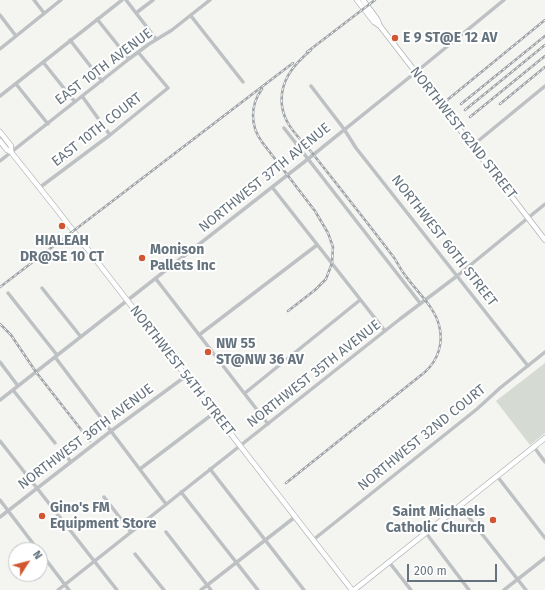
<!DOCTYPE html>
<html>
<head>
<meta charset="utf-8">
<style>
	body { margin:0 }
	#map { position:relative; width:545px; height:590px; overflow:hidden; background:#f4f4f0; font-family:"Fira Sans",sans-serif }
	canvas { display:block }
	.north { position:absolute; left:8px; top:542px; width:40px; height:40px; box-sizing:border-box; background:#fff; border:1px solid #c1c7cb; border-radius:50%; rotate:54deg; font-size:11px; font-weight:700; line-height:16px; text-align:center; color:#65737e }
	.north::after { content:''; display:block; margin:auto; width:14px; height:18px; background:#d15732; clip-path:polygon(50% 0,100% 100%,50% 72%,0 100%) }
	.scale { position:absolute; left:407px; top:564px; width:90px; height:18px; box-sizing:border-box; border:2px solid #65737e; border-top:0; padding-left:5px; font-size:12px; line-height:14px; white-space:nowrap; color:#65737e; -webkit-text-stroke:3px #fff; paint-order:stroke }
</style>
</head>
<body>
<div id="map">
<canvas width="545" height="590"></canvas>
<div class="north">N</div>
<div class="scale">200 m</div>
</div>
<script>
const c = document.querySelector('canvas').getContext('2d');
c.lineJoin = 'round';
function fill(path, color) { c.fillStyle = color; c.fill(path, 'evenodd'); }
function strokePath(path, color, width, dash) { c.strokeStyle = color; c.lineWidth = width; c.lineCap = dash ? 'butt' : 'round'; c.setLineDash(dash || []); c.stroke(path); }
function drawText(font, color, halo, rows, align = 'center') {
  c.font = font + ' "Fira Sans",sans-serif'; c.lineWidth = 4; c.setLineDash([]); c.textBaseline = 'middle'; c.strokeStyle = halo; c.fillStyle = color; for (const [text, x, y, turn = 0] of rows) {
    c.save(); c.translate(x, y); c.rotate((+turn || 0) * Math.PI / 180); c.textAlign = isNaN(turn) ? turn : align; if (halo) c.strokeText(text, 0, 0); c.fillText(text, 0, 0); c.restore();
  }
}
const green = new Path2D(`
	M545,363V433L530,445L496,401Z`);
const minor = new Path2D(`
	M34,0L44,13
	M126,0L156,39
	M136,13L153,0
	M0,15L16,36
	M191,16L243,82
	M97,19L129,59
	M70,40L102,81
	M0,49L61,0
	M43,62L75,102
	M16,84L48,124
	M311,86L344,129L356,148L528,366
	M0,96L122,0
	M82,96L110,135
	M284,128L420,303
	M472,146L545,86
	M0,161L129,59L149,44L172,30L210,0
	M272,187L385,331
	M39,188L110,135L168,88L138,52
	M156,279L268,424
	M42,288L81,337
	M8,293L57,355
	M199,335L317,245
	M55,357L166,504
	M0,362L18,386
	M13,390L55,443
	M245,393L360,300
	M0,400L308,159L416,72L504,0
	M0,441L117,590
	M534,447L545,462
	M71,462C62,452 71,452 72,442L76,439
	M140,469L214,413
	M210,469L304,590
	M497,476L545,538
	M181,492L258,590
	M104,497L131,532
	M0,500L38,550
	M460,506L526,590
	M0,517L111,431L186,376
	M166,532L211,590
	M426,533L469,590
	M313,540L477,409L500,388L545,352
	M40,552L69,590
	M135,554L164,590
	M389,562L411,590
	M58,590L400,319L457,276L545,204
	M201,590L295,517
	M504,590L545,558`);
const major = new Path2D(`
	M357,0L374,22L380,26
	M363,0L377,19L380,26L545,240
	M0,132L11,146V152
	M0,141L7,150L11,152L54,206L352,590
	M354,590L545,438`);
const rail = new Path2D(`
	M307,52L375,0
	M262,89C250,105 250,126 262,142L315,211L328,233L333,247L332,263L326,279L315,290L288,311
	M446,101L545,20
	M461,104L545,36
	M500,104L545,67
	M465,110L545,45
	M470,117L545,56
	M0,287L293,63
	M0,324L11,335L36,372L90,441
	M286,483L425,372C438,360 444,343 439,325C434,306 416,291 405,275C400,269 397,261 392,255C366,221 339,187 313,154C301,139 285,127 282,106C279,82 293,65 311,50`);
const markers = [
	[395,38,4,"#d15732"],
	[62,226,4,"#d15732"],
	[142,258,4,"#d15732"],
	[208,352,4,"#d15732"],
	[42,516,4,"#d15732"],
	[493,520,4,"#d15732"]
];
const poiNames = [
	["E 9 ST@E 12 AV",403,38],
	["HIALEAH",62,241,"center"],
	["DR@SE 10 CT",62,257,"center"],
	["Monison",150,250],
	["Pallets Inc",150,266],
	["NW 55",216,344],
	["ST@NW 36 AV",216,360],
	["Gino's FM",50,508],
	["Equipment Store",50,524],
	["Saint Michaels",485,512,"right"],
	["Catholic Church",485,528,"right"]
];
const streetNames = [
	["EAST 10TH AVENUE",104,67,-37],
	["EAST 10TH COURT",97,130,-38],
	["NORTHWEST 62ND STREET",463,133,52],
	["NORTHWEST 37TH AVENUE",265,178,-39],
	["NORTHWEST 60TH STREET",444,241,52],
	["NORTHWEST 54TH STREET",182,371,52],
	["NORTHWEST 35TH AVENUE",314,374,-38],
	["NORTHWEST 36TH AVENUE",86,437,-37],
	["NORTHWEST 32ND COURT",422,438,-39]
];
fill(green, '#d5dad2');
strokePath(major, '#b1b5b8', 6);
strokePath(minor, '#bdc1c4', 3.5);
strokePath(major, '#fff', 4.5);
strokePath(rail, '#9fa4a9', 2.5);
strokePath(rail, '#fff', 1, [3]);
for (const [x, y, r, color] of markers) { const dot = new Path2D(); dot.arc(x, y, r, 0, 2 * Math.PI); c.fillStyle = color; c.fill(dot); strokePath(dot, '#fff', 1.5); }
drawText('bold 14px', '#65737e', '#fff', poiNames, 'left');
drawText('14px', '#65737e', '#fff', streetNames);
</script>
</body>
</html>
